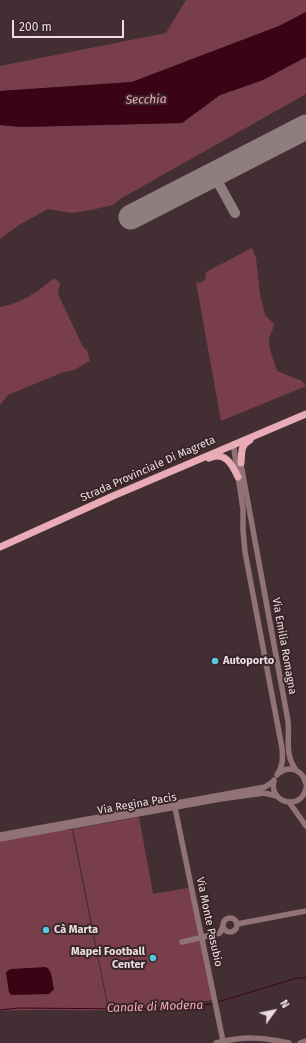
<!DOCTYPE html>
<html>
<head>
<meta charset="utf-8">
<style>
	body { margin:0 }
	#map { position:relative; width:306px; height:1043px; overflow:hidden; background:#432f33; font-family:"Fira Sans",sans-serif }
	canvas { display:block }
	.north { position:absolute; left:254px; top:991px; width:40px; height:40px; -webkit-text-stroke:3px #392529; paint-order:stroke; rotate:57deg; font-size:11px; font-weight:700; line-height:16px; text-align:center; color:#ecdee0 }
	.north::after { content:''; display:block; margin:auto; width:14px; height:18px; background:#ecdee0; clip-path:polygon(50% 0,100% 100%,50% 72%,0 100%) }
	.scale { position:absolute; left:12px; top:20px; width:112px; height:18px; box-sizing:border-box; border:2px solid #ecdee0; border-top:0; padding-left:5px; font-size:12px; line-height:14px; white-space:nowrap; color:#ecdee0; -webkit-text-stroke:3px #392529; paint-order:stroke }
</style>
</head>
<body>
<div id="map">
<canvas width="306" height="1043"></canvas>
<div class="north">N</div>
<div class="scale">200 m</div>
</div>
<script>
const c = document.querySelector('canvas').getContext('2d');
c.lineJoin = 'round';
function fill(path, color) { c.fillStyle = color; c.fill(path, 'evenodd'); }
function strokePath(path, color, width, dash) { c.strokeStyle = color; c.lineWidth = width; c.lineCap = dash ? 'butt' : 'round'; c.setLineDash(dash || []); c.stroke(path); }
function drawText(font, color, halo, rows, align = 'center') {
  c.font = font + ' "Fira Sans",sans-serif'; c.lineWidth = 4; c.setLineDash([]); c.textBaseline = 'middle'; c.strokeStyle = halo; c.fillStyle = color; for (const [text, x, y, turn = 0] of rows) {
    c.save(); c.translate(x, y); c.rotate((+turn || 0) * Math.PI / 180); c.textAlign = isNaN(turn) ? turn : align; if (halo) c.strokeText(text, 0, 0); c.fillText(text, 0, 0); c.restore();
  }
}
const green = new Path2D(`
	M186,0H306V12L279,26L132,82L0,91V66L166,33Z
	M306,57V94L120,199L113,205L91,210L72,213L48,209L19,225L0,239V125L21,127L182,123L220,95L263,80Z
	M252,248L256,258L260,294L265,315L274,324C273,329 272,331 270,336C266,346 275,361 277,371L302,381L306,386L221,421L196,282L200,283L205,280L206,272Z
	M54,278L60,283L58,294L83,347L87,350L90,361L74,370L61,373L8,395L0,405V307C23,303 37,292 54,278Z
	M139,817L153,894L194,887L217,999C181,1006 145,1009 109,1010L73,829Z
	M60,827L69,830H72L107,1005H106L107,1010C71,1011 35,1009 0,1011V839Z`);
const water = new Path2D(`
	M306,12V57L263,80L220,95L182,123L21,127L0,125V91L132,82L279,26Z
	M46,967C53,971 52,982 54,989L49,994L11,995L9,992L6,973L7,971L11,969Z`);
const stream = new Path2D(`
	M218,1002L297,978H306
	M0,1010L19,1008L138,1009L213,1004`);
const taxiway = new Path2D(`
	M214,175L235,213`);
const runway = new Path2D(`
	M131,217L306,127`);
const minor = new Path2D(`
	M234,444V449L243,509V530L245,552L282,748C283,759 283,766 277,775
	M240,459L288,721C290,740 284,753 296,770
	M279,773C290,765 303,770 306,784
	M274,780C268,804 302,811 306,788
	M289,802L306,826
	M175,808L223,1041
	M0,835L265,787L274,781
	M0,839L220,799L264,793L277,796
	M223 925a7 7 0 1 1 14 0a7 7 0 1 1-14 0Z
	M237,924L306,911
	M182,942L220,933L223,926
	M216,1043C243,1036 262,1037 289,1043
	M300,1043L306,1041`);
const major = new Path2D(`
	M209,458C225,451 232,464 238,477
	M241,463C242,453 240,445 250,440
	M0,547L113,496L306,414`);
const markers = [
	[215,661,4,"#56c9e1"],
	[46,930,4,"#56c9e1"],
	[153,958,4,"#56c9e1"]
];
const streetNames = [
	["Strada Provinciale Di Magreta",148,469,-24],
	["Via Emilia Romagna",284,646,80],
	["Via Regina Pacis",137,804,-10],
	["Via Monte Pasubio",209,922,78]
];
const poiNames = [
	["Autoporto",223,661],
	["Cà Marta",54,930],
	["Mapei Football",145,952,"right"],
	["Center",145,965,"right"]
];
const waterNames = [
	["Secchia",146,100,-1],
	["Canale di Modena",155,1007,-2]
];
fill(green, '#783e4b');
fill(water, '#3b0316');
strokePath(stream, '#3b0316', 1);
strokePath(taxiway, '#8f7e80', 10);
strokePath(runway, '#8f7e80', 25);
strokePath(minor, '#907277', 5.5);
strokePath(major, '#e9acb7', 7);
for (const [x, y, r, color] of markers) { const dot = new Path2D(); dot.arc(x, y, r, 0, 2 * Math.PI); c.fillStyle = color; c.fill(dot); strokePath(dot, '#392529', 1.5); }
drawText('11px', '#ecdee0', '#392529', streetNames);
drawText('bold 11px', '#ecdee0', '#392529', poiNames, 'left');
drawText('italic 12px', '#f6a9b8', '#392529', waterNames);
</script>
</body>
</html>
